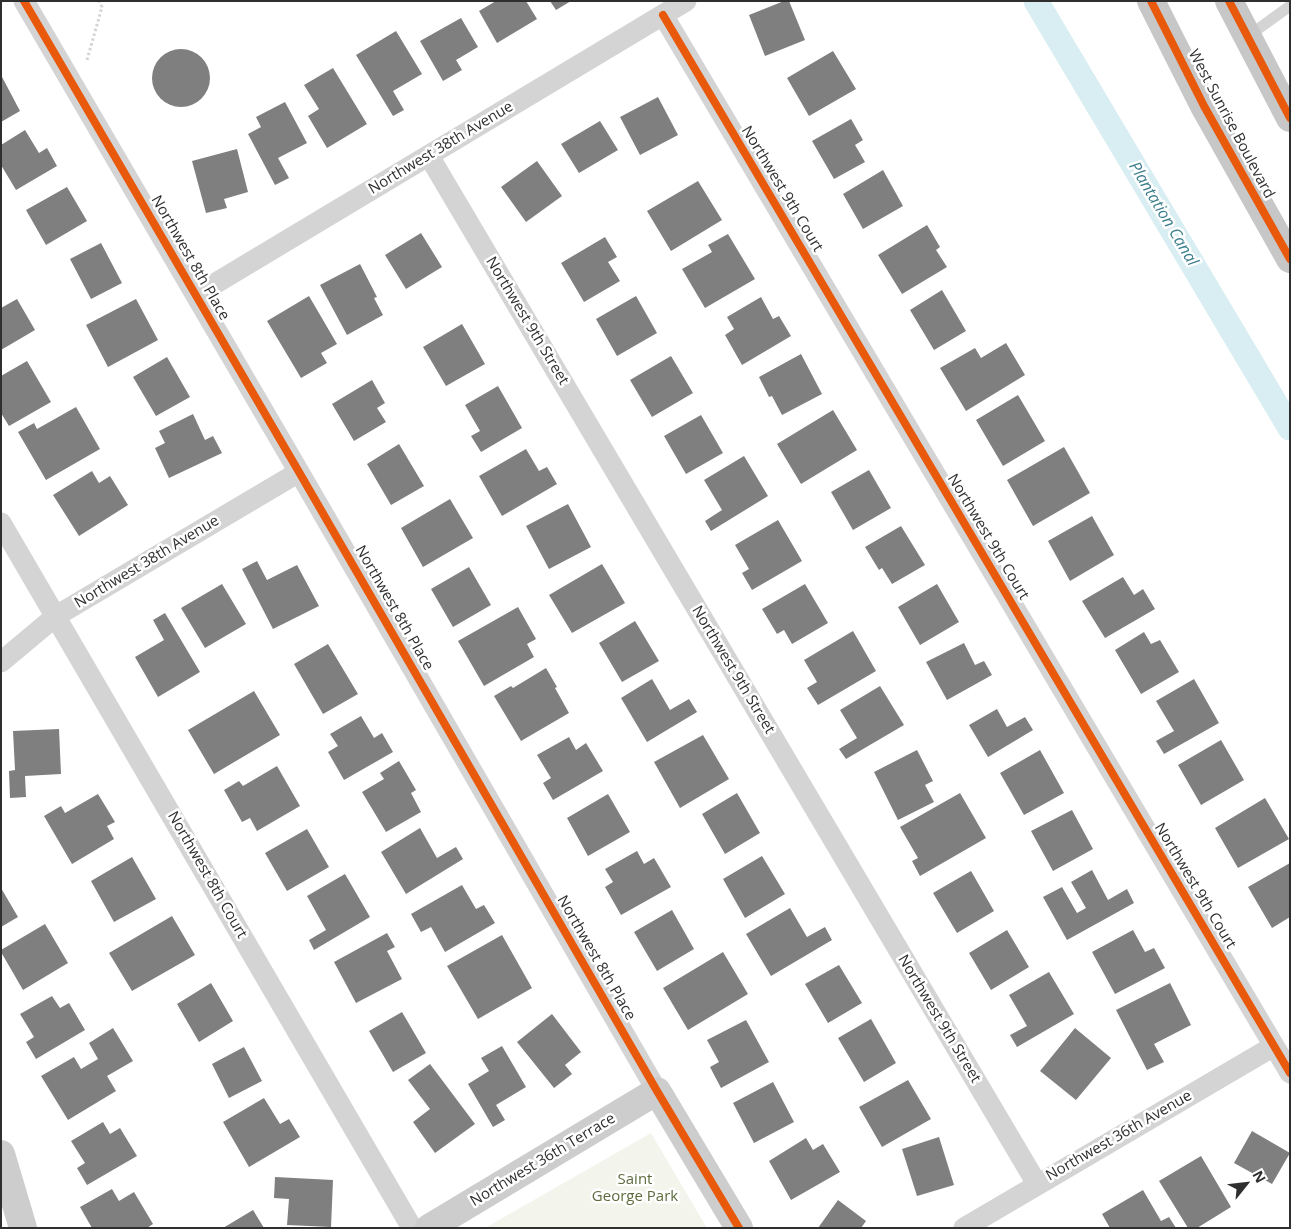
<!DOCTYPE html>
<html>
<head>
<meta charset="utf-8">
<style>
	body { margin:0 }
	#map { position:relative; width:1291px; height:1229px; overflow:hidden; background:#fff; font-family:"Open Sans",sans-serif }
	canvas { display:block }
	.frame { position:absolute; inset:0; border:2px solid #2f2f2f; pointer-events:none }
	.north { position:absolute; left:1221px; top:1159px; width:50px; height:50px; -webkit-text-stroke:4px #fff; paint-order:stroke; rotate:61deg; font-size:14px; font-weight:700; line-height:20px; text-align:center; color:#2f2f2f }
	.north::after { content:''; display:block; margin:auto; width:18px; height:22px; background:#2f2f2f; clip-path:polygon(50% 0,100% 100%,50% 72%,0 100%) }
</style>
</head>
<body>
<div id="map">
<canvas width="1291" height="1229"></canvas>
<div class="frame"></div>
<div class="north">N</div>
</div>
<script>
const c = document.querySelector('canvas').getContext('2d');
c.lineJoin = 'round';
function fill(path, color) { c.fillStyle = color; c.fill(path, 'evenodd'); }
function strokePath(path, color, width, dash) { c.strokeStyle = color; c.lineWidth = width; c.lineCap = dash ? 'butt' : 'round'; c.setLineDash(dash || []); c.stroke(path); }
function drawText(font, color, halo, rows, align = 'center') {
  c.font = font + ' "Open Sans",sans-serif'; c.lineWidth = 5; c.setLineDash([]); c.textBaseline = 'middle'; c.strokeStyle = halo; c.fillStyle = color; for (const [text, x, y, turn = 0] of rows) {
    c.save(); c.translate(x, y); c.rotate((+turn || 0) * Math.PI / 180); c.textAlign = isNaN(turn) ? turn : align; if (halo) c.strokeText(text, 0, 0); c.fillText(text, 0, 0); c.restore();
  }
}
const green = new Path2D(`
	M651,1133L707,1228H485Z`);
const canal = new Path2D(`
	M1036,1L1290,428`);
const building = new Path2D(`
	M496,1H526L537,19L497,43L479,11Z
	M550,1H571L556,10Z
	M784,1H789L805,40L765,56L749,15Z
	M461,18L478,47L456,60L462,70L443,81L420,41Z
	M396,31L422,74L393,91L404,110L393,116L356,55Z
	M152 78a29 29 0 1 1 58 0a29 29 0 1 1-58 0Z
	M833,51L856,89L809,116L787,78Z
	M333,68L367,124L327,148L308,116L319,109L304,85Z
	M1,75L20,111L1,122Z
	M658,97L678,135L640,155L620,117Z
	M285,102L307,143L278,158L289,178L275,185L248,134L261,127L256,117Z
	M851,119L863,140L855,145L865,162L834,179L812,141Z
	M600,121L618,150L579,173L561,144Z
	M25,130L39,153L47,148L57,166L16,190L1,165V145Z
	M237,149L248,192L224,199L227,208L206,213L192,161Z
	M537,161L562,196L526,222L501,187Z
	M883,170L903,206L863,229L843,194Z
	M698,181L722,220L671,251L647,211Z
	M67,187L87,221L46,245L26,210Z
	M927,225L940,247L936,250L947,267L902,294L878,255Z
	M421,233L442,267L406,289L385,255Z
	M728,234L755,279L705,308L682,269L712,252L708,245Z
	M605,237L617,257L608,262L620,281L584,302L561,263Z
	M101,243L122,283L91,299L70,259Z
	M360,264L377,297L374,298L383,315L347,335L320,285Z
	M942,290L966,331L934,350L910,310Z
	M309,296L337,344L321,353L327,363L301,378L267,321Z
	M636,296L657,333L617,356L596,319Z
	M761,297L773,319L779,316L791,336L742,365L725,335L734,329L727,317Z
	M17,299L35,330L1,350V308Z
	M136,299L158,340L108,367L86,325Z
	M462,324L485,364L446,386L423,347Z
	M1006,343L1025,375L966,411L940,368L975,348L981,358Z
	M801,354L822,394L782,415L772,396L769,397L759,377Z
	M671,356L693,393L652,417L630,380Z
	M167,357L190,397L156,416L133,377Z
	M27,361L51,402L9,426L1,413V376Z
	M372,380L385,403L377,408L386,422L354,441L332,404Z
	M498,386L522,428L481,452L471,436L480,431L465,405Z
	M1018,395L1045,441L1003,466L976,420Z
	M76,407L100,449L46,480L18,432L34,423L37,429Z
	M833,410L857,450L801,484L777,444Z
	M193,414L205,440L213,436L222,453L169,478L155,448L165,443L159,431Z
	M701,415L723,453L686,474L664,436Z
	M399,444L424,486L391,505L367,464Z
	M1064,447L1090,493L1033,526L1007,480Z
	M526,449L539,471L547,467L557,484L502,516L479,476Z
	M744,456L768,496L711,531L705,521L722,510L704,480Z
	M869,470L891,508L853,530L831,492Z
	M92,471L99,483L110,476L128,505L79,536L53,495Z
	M450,499L473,538L423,567L401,528Z
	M568,504L591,547L549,569L526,526Z
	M1092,516L1114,555L1070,581L1048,541Z
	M778,520L802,561L752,590L742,573L749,569L735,545Z
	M901,526L925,565L892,584L882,568L879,570L865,547Z
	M257,561L267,580L297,565L319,606L273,629L242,569Z
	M602,564L625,603L572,633L549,595Z
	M469,567L491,605L453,627L431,589Z
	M1123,577L1134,595L1143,589L1155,609L1105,638L1082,601Z
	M222,584L246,624L205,648L181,608Z
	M805,584L828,623L792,644L784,630L777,634L762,609Z
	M937,584L959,622L920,645L898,607Z
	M518,607L536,639L527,644L534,657L484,686L458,641Z
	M165,613L200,672L158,697L135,657L164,640L153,620Z
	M635,621L659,661L622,682L599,643Z
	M853,631L876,671L818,705L807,688L817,682L804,660Z
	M1144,632L1151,644L1160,640L1179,672L1141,694L1115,650Z
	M964,643L975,665L984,661L992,675L947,700L926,662Z
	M328,644L358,694L323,714L294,664Z
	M546,668L557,687L555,688L569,713L521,741L494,696L511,686L513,688Z
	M652,679L670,710L689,699L697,712L647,742L621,698Z
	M1194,679L1219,723L1164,754L1156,741L1174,731L1156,701Z
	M880,686L904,725L846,759L839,749L857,738L840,710Z
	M254,691L280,735L214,774L188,730Z
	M997,709L1007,727L1025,717L1033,730L988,757L969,725Z
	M361,716L374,738L382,733L393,752L344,780L328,752L338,746L330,734Z
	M59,729L61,774L25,776L26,797L10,798L9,771L15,770L13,731Z
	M703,735L729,779L680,808L654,762Z
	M569,737L576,750L586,743L603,771L553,800L543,783L551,778L537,755Z
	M1221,740L1244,780L1201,805L1178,765Z
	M917,750L933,781L925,785L934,802L898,820L874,772Z
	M1040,750L1064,793L1024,815L1000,773Z
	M399,761L416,790L411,793L421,812L386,832L362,792L384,779L380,773Z
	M277,766L300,806L257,831L250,818L242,822L224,790L239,781L243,786Z
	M737,793L760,833L725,854L702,814Z
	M960,793L986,838L920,876L912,861L918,858L900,827Z
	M98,794L115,822L107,826L114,839L72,864L44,816L61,806L65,813Z
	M608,794L630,832L588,856L567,818Z
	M1265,798L1289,839L1238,868L1215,828Z
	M1072,810L1093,849L1053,871L1031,831Z
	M420,828L437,858L456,847L463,859L406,894L381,852Z
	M307,829L329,867L287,891L265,853Z
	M637,851L644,864L654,858L671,887L621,915L605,887L613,882L605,869Z
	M762,856L785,894L745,918L723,879Z
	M132,857L156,899L114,922L91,881Z
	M1290,863V917L1272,928L1248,887Z
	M1092,870L1108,900L1127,889L1134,903L1067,940L1043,897L1062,887L1077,913L1086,908L1071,882Z
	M971,871L994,911L957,933L933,893Z
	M345,874L370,917L314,950L309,940L326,930L307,896Z
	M462,885L476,909L484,905L495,923L445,952L431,927L421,932L411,914Z
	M1,888L18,917L1,927Z
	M790,908L807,937L825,927L832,940L771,976L746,934Z
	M672,910L694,949L657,971L634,932Z
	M172,916L195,955L132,991L109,953Z
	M45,924L68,963L23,990L1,952V950Z
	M1007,930L1029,967L991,990L969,953Z
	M1133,930L1145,952L1154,948L1165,968L1115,994L1092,952Z
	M387,933L395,947L387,951L402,979L356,1003L334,962Z
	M502,935L532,988L478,1019L447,966Z
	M723,952L748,994L688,1030L663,988Z
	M839,965L862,1003L828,1023L805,984Z
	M1049,972L1074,1014L1017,1047L1010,1035L1027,1026L1009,995Z
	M211,983L233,1021L199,1042L177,1004Z
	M1170,983L1191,1025L1154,1044L1164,1062L1147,1070L1116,1010Z
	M52,996L60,1008L69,1003L85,1030L36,1059L26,1042L34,1037L20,1014Z
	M402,1012L426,1053L393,1072L369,1031Z
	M552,1014L581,1052L565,1065L572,1074L554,1088L517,1042Z
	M871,1019L896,1063L864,1082L838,1038Z
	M746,1020L769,1062L721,1088L710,1067L719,1062L707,1040Z
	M113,1028L133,1061L107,1076L116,1091L68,1120L41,1076L74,1057L81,1069L98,1059L89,1043Z
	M1075,1028L1111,1058L1076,1100L1040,1071Z
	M502,1046L526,1087L496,1105L505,1120L493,1127L468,1084L489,1071L481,1058Z
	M244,1047L262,1081L229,1098L212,1064Z
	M430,1064L475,1124L435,1153L413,1122L430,1109L408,1080Z
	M908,1080L931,1119L882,1147L859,1107Z
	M773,1082L794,1122L754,1143L733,1103Z
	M264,1098L280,1124L289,1119L300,1137L249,1167L223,1122Z
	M103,1122L110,1134L120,1128L137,1156L87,1185L77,1168L85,1163L71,1141Z
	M1252,1131L1290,1153L1272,1184L1234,1163Z
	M939,1137L954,1185L917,1196L902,1149Z
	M806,1138L813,1150L823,1144L840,1172L791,1200L769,1161Z
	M1201,1156L1231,1207L1197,1228H1188L1159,1181Z
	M275,1177L333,1180L331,1227L287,1225L289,1199L274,1198Z
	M112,1189L119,1201L134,1192L153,1224L147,1228H92L80,1207Z
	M1143,1190L1161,1221L1169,1217L1176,1228H1110L1102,1214Z
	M838,1200L866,1221L861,1228H818Z
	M253,1210L264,1228H223Z`);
const path = new Path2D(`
	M87,60L102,7L99,1`);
const lane = new Path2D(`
	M1247,37L1290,6`);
const street = new Path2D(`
	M24,1L299,472L657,1091
	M663,15L1290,1073
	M429,156L1037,1184
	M196,295L686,1
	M1,523L412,1228
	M1,662L56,616L299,472
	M964,1228L1274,1046`);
const secondary = new Path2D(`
	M1,1154L23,1228
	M429,1228L657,1091L739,1228`);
const primary = new Path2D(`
	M1151,1L1204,106L1290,259
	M1229,1L1290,118`);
const cycleway = new Path2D(`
	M24,1L299,472L657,1091L739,1228
	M1151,1L1204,106L1290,259
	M1229,1L1290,118
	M663,15L1290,1073`);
const streetNames = [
	["West Sunrise Boulevard",1231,124,62],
	["Northwest 38th Avenue",441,148,-31],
	["Northwest 9th Court",782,189,59],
	["Northwest 8th Place",190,258,60],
	["Northwest 9th Street",527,321,59],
	["Northwest 9th Court",988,537,59],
	["Northwest 38th Avenue",147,562,-31],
	["Northwest 8th Place",394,608,60],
	["Northwest 9th Street",733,670,59],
	["Northwest 8th Court",207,875,60],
	["Northwest 9th Court",1195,886,59],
	["Northwest 8th Place",596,958,60],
	["Northwest 9th Street",939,1019,59],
	["Northwest 36th Avenue",1119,1136,-30],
	["Northwest 36th Terrace",543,1160,-31]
];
const parkNames = [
	["Saint",635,1180],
	["George Park",635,1197]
];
const waterNames = [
	["Plantation Canal",1163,214,59]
];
fill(green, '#f3f5ec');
strokePath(canal, '#d9eef2', 25);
fill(building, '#7f7f7f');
strokePath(path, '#d4d4d4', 3, [2.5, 2.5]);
strokePath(lane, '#d4d4d4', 11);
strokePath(street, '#d4d4d4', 21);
strokePath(secondary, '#cdcdcd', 28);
strokePath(primary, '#c7c7c7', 28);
strokePath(cycleway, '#e8590c', 8);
drawText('15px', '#2f2f2f', '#fff', streetNames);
drawText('15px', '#5d6b3c', '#fff', parkNames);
drawText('italic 16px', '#3b7e8b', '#fff', waterNames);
</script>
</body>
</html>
